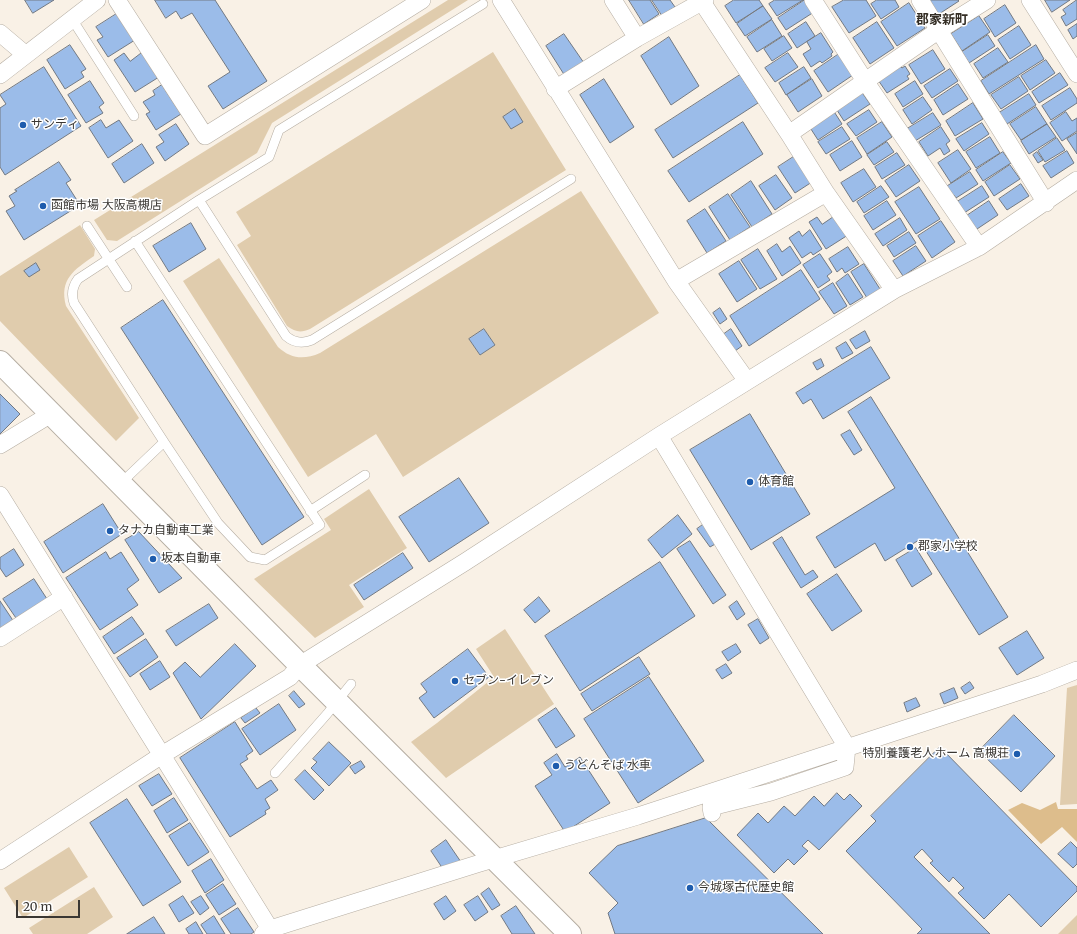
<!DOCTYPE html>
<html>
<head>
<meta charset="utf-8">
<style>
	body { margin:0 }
	#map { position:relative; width:1077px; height:934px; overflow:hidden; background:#f9f1e6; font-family:Merriweather,serif }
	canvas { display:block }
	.scale { position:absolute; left:16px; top:900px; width:64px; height:18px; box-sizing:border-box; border:2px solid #3a3733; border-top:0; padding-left:5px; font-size:12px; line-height:14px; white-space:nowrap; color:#3a3733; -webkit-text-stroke:3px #fff; paint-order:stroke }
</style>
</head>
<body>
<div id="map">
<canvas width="1077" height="934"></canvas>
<div class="scale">20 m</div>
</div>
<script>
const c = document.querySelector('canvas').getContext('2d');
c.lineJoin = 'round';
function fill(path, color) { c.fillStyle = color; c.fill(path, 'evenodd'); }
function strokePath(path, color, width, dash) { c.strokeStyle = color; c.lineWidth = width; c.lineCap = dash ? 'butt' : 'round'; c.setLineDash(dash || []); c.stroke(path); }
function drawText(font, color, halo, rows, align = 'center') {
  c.font = font + ' Merriweather,"Noto Sans JP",serif'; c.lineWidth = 3; c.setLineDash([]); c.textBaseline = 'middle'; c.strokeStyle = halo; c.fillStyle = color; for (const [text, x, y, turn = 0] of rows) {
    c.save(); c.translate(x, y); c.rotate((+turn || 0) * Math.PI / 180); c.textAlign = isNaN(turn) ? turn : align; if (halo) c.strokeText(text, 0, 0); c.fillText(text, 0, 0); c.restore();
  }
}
const green = new Path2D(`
	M448,0H468L272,123L257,153L117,241L107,240L94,220Z
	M493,52L566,170L310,329C301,333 295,332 287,326L237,245L251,236L236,212Z
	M581,191L659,313L403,477L376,434L308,477L183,281L219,258L278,347C291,359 304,360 320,353ZM484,329L495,345L480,355L469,339Z
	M80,225L95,249L94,256C74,270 59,279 66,306L139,418L116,441L0,321V276Z
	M369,489L407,548L349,585L364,607L315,638L254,579L331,530L324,519Z
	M505,629L554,704L446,778L411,742L437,723L494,677L476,649Z
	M1077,685V804L1060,805L1067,688Z
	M69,847L88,877L23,918L4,888Z
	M94,887L113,917L87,934H33L29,928Z
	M1077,915V934H1058Z`);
const forest = new Path2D(`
	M1056,802L1058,809H1077V842L1062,827L1041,844L1008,810L1022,803L1040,810Z`);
const building = new Path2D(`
	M25,0H54L33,13Z
	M155,0H215L267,81L223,109L208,86L230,72L192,13L181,19L176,11L166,18Z
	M629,0H650L659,14L644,24Z
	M652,0H670L675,7L662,15Z
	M734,0H759L763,6L736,23L725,6Z
	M775,0H803L777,16L769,4Z
	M805,0L814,12L786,30L778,18Z
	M844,0H866L876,16L849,33L832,7Z
	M877,0H895L899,7L881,19L871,4Z
	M929,0H958L959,1L939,14Z
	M1045,0H1070L1052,12Z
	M1077,0V19L1066,26L1061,17L1066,14L1063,10Z
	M909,3L925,28L897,46L881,22Z
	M1005,5L1016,23L995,37L984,19Z
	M763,6L772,19L745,36L737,24Z
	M118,13L135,40L108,57L97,40L103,37L96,27Z
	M979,16L990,32L962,51L951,34Z
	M772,20L782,36L757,52L747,37Z
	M806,22L815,36L797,48L788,34Z
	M877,22L894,48L870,64L853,38Z
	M1077,24V36L1073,39L1068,30Z
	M1019,26L1031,45L1010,59L998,40Z
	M821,33L833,52L831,54L832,56L822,63L820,61L811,67L803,54L811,49L807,42Z
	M564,34L584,63L565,76L546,46Z
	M988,35L995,46L969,63L962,52Z
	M784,36L792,48L772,61L764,49Z
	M669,37L699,86L671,105L641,56Z
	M70,45L86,69L81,72L84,77L65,89L47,60Z
	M1036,45L1044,59L989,94L981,81Z
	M998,48L1008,62L983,78L974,64Z
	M933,50L945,69L921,84L909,65Z
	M143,52L159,77L135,92L114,60L124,53L130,61Z
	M788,53L798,67L775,82L765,68Z
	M839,54L853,75L828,92L814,71Z
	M1046,60L1055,73L1030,90L1021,76Z
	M900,66L902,68L905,66L910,74L907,76L909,79L887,93L878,80Z
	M44,67L81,126L5,175L0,167V108L6,104L0,95Z
	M804,67L811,78L786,95L779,83Z
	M950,69L958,81L932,98L924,86Z
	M1060,73L1068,85L1039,103L1032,92Z
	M740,75L758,103L673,158L655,130Z
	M1019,77L1028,91L1001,109L991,95Z
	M604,79L634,127L610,143L580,95Z
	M812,79L822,96L798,112L787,95Z
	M90,81L104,103L99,107L103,113L86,123L68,95Z
	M915,81L923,94L903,107L895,94Z
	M958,84L968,99L943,115L934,100Z
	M162,85L181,114L156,130L146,114L150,112L143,102L155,95L153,91Z
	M1070,88L1077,99V103L1051,120L1042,106Z
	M861,91L870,104L844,121L835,107Z
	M1029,94L1036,105L1007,124L999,113Z
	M923,97L932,110L912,124L903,110Z
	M973,103L983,119L955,136L946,121Z
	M1036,107L1047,124L1021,140L1010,124Z
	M515,109L523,122L511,129L503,117Z
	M833,110L842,124L818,140L809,126Z
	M869,110L877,122L856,136L847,124Z
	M1066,112L1072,121L1077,118V131L1062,141L1050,123Z
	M933,113L941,125L915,141L907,129Z
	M101,120L106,128L119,120L133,141L108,158L89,128Z
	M743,122L763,154L689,202L668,171Z
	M882,122L892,137L867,154L857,138Z
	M982,123L989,134L964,151L956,139Z
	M176,124L189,144L165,161L156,147L164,142L159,135Z
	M1047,124L1056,137L1029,154L1021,141Z
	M842,127L850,139L826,154L818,142Z
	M941,127L950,141L946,144L950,151L944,155L940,148L928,156L919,142Z
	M1077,133V154L1067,139Z
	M990,137L1000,153L976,168L966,152Z
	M1057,138L1065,150L1045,162L1038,151Z
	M852,141L862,157L840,171L830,155Z
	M887,142L894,152L874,165L867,155Z
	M142,144L154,163L124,183L112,164Z
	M958,150L971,169L951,183L938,163Z
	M1067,151L1074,163L1051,178L1043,166Z
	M1003,152L1011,163L983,181L976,170Z
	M1037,152L1043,160L1038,163L1033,155Z
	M897,153L905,165L882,179L875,167Z
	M795,156L812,182L795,193L778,167Z
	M59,162L71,180L66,183L80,205L24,240L6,211L15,206L9,196L17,191L15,190Z
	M909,165L920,181L896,197L885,181Z
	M1010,165L1020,179L994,196L985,182Z
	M864,169L876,187L853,202L841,183Z
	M970,172L978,184L956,198L954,195L952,197L946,187Z
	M776,175L792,198L775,210L759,186Z
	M751,181L772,214L752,227L731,195Z
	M1021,184L1029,196L1007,210L999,199Z
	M881,186L889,197L864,213L857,202Z
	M982,186L989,197L964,213L957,202Z
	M919,187L940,219L916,234L895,202Z
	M728,194L750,227L730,240L709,207Z
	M887,201L896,215L873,230L864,216Z
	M989,201L998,215L974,231L965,217Z
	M705,209L726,241L707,253L687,221Z
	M835,216L848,235L826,249L809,222L817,217L822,224Z
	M900,218L907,230L883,246L875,234Z
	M941,221L955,242L932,258L918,236Z
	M191,223L206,249L169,272L153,246Z
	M810,230L822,249L813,255L811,252L802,258L789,238L799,231L802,236Z
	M909,232L916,243L894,257L887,246Z
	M777,244L782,252L790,246L801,263L782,276L767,251Z
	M916,246L926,261L903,276L893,261Z
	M848,247L859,264L845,273L842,268L837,272L829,259Z
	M758,249L777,279L760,289L741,260Z
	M820,254L832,272L827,276L830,280L818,288L803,265Z
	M739,261L757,289L737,302L719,274Z
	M36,263L40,270L29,277L24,271Z
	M864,264L880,289L867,298L851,272Z
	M801,270L820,299L749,346L730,316Z
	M848,274L863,297L850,305L836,283Z
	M833,283L847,306L834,314L819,292Z
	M163,300L304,517L262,545L121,328Z
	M720,308L727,319L720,324L713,313Z
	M484,329L495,345L480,355L469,339Z
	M731,329L742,346L735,351L724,334Z
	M865,331L870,341L856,349L850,340Z
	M846,342L853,353L842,359L836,348Z
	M871,347L890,378L823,419L811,399L803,404L796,393Z
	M821,359L824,366L817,370L813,363Z
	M0,394L20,414L0,434Z
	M871,397L1008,617L979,635L919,540L885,561L875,543L835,568L816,537L895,488L848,412Z
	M750,414L810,514L751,550L690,450Z
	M850,430L862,450L854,455L841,435Z
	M459,478L489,523L429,562L399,517Z
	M103,504L122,534L63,573L44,542Z
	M678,515L692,534L662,558L648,540Z
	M704,524L717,543L710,547L697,529Z
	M139,532L182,578L159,593L125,540Z
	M782,537L805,575L813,570L818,577L801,588L773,543Z
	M690,541L726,595L713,604L677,549Z
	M916,548L932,574L912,587L896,560Z
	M14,549L24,565L6,577L0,568V558Z
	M106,552L110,559L121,552L139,580L127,589L138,605L100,630L66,578Z
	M403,553L413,568L364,600L354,585Z
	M660,562L695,616L580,691L545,636Z
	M837,574L862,611L832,631L807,594Z
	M34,579L49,602L18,621L3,599Z
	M539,597L550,611L535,623L524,610Z
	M0,601L16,625L0,635Z
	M737,601L745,614L737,620L729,607Z
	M209,604L218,618L176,646L166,631Z
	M132,617L144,634L114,654L103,637Z
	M758,619L769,638L760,644L748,625Z
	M1027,631L1044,658L1017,675L999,648Z
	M146,639L158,657L130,677L117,658Z
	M235,644L256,666L201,719L173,673L185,662L200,677Z
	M736,644L741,652L728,661L722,652Z
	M468,649L489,677L434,718L419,698L427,692L421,684Z
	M639,657L650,674L592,711L581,694Z
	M160,661L170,677L150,690L140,674Z
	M726,664L732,673L722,679L716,670Z
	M649,677L704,761L638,803L584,719Z
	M970,682L974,688L965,694L961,688Z
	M954,688L958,698L944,704L940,694Z
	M294,691L305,704L299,708L289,696Z
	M916,698L920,706L907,712L904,703Z
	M279,704L296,730L260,755L242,729Z
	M256,708L260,713L245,723L241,718Z
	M556,708L575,736L556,748L538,720Z
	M1014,715L1055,756L1021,792L979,751Z
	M235,722L253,751L246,756L248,759L240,764L257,789L271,780L278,790L265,799L270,808L265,811L266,814L230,837L180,758Z
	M329,742L351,763L329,786L311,768L317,762L313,759Z
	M940,747L1077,887V891L1041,927L1009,894L984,919L958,893L964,888L953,877L949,882L930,863L933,861L922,849L914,857L990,934H917L922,929L846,851L876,821L871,816Z
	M557,754L565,767L580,757L610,803L565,832L535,786L552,775L544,763Z
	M361,761L365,767L355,774L350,767Z
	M305,770L324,790L314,800L295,780Z
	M159,774L172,794L152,806L139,786Z
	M837,793L844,800L850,794L862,806L819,850L808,840L802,846L808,851L794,865L788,859L774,873L737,835L758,813L768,823L784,806L795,816L814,796L824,806Z
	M174,798L188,820L167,833L154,811Z
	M127,799L181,882L143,906L90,823Z
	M706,818L823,934H615L608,913L618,903L589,873L617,846Z
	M190,823L209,852L188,866L169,836Z
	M446,840L461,862L445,872L431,851Z
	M1071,842L1077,848V864L1073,868L1058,854Z
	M211,859L224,880L205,893L192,871Z
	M223,884L236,904L219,915L206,895Z
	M489,888L500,905L492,910L481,894Z
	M183,896L194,913L179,922L169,905Z
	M201,896L209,908L200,915L191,902Z
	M446,896L456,911L444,920L434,904Z
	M478,896L488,912L475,921L464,905Z
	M516,906L535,934H512L501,916Z
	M238,908L254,932L251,934H231L221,919Z
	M214,916L225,934H207L201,925Z
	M154,917L165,934H127Z
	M196,922L203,934H189L186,929Z`);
const lane = new Path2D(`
	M72,19L134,116
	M199,200L286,336C294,343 302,344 312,340L571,179
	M87,226L127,287
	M164,442L74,303C71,294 72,287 78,279L199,200L269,157L279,130L483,4
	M120,484L164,442L218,523L250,557L265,560L320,525L135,241
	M310,511L365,475
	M275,773L327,714L351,684`);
const street = new Path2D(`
	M117,0L205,136L422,0
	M501,0L676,281L747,381
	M613,0L637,38
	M813,0L865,81L979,247
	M920,0L1046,203
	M1030,0L1077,74
	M702,2L789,134L826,193L894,290
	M0,33L26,55
	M0,75L97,0
	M555,89L637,38L705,0
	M789,134L939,30L987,0
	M676,281L826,193
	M659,436L847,747L845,767L771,792L711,807L712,813
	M0,445L51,414
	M0,495L270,929
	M0,638L64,597
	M0,861L162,755L290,677L300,665L465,562L659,436L894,290L979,247L1077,180
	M263,934L270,929L477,864L638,816L1042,684L1077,670`);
const secondary = new Path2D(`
	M0,362L300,665L570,934`);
const markers = [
	[23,125,4,"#1e5cad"],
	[43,206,4,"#1e5cad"],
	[750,482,4,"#1e5cad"],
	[110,531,4,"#1e5cad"],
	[910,547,4,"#1e5cad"],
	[153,559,4,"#1e5cad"],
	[455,681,4,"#1e5cad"],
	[1017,754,4,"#1e5cad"],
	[556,766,4,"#1e5cad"],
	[690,888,4,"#1e5cad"]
];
const poiNames = [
	["サンディ",31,125],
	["函館市場 大阪高槻店",51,206],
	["体育館",758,482],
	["タナカ自動車工業",118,531],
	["郡家小学校",918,547],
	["坂本自動車",161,559],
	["セブン-イレブン",463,681],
	["特別養護老人ホーム 高槻荘",1009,754,"right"],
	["うどんそば 水車",564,766],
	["今城塚古代歴史館",698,888]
];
const neighbourhoodNames = [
	["郡家新町",942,20]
];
fill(green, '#e0ccad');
fill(forest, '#ddbd8c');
fill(building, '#9bbce9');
strokePath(building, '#727983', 1);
strokePath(lane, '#b5ada2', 10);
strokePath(street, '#b5ada2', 18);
strokePath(secondary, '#b5ada2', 24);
strokePath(lane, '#fff', 9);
strokePath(street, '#fff', 17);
strokePath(secondary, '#fff', 22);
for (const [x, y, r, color] of markers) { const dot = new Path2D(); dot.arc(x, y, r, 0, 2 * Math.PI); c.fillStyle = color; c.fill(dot); strokePath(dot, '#fff', 1.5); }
drawText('12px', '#3a3733', '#fff', poiNames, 'left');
drawText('bold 13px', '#342e25', '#fff', neighbourhoodNames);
</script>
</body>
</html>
